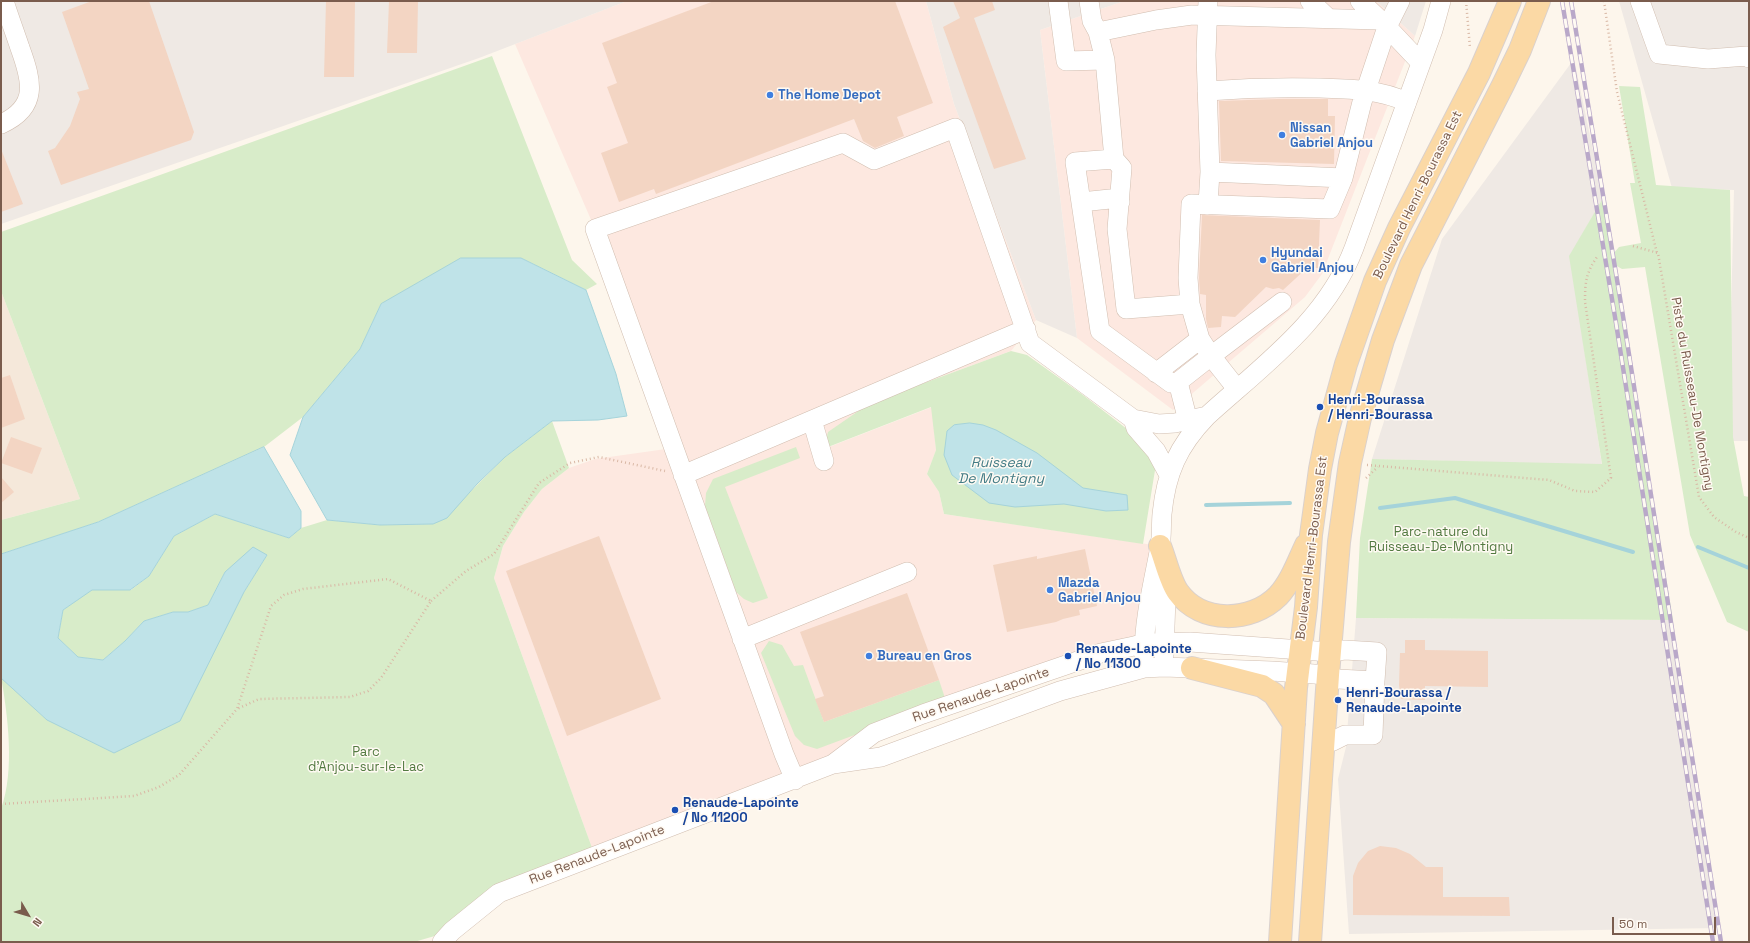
<!DOCTYPE html>
<html>
<head>
<meta charset="utf-8">
<style>
	body { margin:0 }
	#map { position:relative; width:1750px; height:943px; overflow:hidden; background:#fdf6ec; font-family:"Space Grotesk",sans-serif }
	canvas { display:block }
	.frame { position:absolute; inset:0; border:2px solid #7a5c4d; pointer-events:none }
	.north { position:absolute; left:8px; top:895px; width:40px; height:40px; -webkit-text-stroke:3px #fffaf3; paint-order:stroke; rotate:128deg; font-size:11px; font-weight:700; line-height:16px; text-align:center; color:#7a5c4d }
	.north::after { content:''; display:block; margin:auto; width:14px; height:18px; background:#7a5c4d; clip-path:polygon(50% 0,100% 100%,50% 72%,0 100%) }
	.scale { position:absolute; left:1612px; top:917px; width:104px; height:18px; box-sizing:border-box; border:2px solid #7a5c4d; border-top:0; padding-left:5px; font-size:12px; line-height:14px; white-space:nowrap; color:#7a5c4d; -webkit-text-stroke:3px #fffaf3; paint-order:stroke }
</style>
</head>
<body>
<div id="map">
<canvas width="1750" height="943"></canvas>
<div class="frame"></div>
<div class="north">N</div>
<div class="scale">50 m</div>
</div>
<script>
const c = document.querySelector('canvas').getContext('2d');
c.lineJoin = 'round';
function fill(path, color) { c.fillStyle = color; c.fill(path, 'evenodd'); }
function strokePath(path, color, width, dash) { c.strokeStyle = color; c.lineWidth = width; c.lineCap = dash ? 'butt' : 'round'; c.setLineDash(dash || []); c.stroke(path); }
function drawText(font, color, halo, rows, align = 'center') {
  c.font = font + ' "Space Grotesk",sans-serif'; c.lineWidth = 3; c.setLineDash([]); c.textBaseline = 'middle'; c.strokeStyle = halo; c.fillStyle = color; for (const [text, x, y, turn = 0] of rows) {
    c.save(); c.translate(x, y); c.rotate((+turn || 0) * Math.PI / 180); c.textAlign = isNaN(turn) ? turn : align; if (halo) c.strokeText(text, 0, 0); c.fillText(text, 0, 0); c.restore();
  }
}
const residential = new Path2D(`
	M1,291L80,499L1,520Z`);
const commercial = new Path2D(`
	M627,1H926L954,104L1036,320L1011,351L870,403L829,447L932,407L936,450L927,474L939,492L944,514L1160,546L1144,643L923,714L833,764L595,856L494,578L503,546L524,512L542,489L569,468L595,459L673,448L595,229L515,44Z
	M1124,1H1376L1415,36L1322,274L1305,297L1173,410L1077,338L1040,30Z`);
const industrial = new Path2D(`
	M1,1H627L479,58L1,224Z
	M926,1H1124L1040,30L1077,338L1036,320L954,104Z
	M1376,1H1426L1415,36Z
	M1619,1H1749V441H1728L1734,190L1672,188Z
	M1574,59L1603,198L1570,256L1602,465L1372,459L1442,239Z
	M1356,618L1673,620L1718,928L1349,934L1338,779L1346,747Z`);
const green = new Path2D(`
	M492,56L572,260L597,284L586,290L521,258L381,304L360,349L303,417L264,447L98,522L1,554V520L80,499L1,291V232Z
	M1619,86L1640,87L1656,185L1730,190L1733,437L1744,496L1749,497V632L1727,622L1690,535L1645,267L1622,269L1615,265L1673,620L1356,618L1360,538L1372,459L1602,464L1569,256L1603,198L1613,254L1619,247L1641,243L1630,183H1635Z
	M1011,351L1027,355L1083,395L1145,443L1156,464L1143,544L944,514L939,492L927,474L936,450L931,407L828,447L826,440L828,432L870,403Z
	M552,421L569,468L542,489L524,512L503,546L494,578L595,856L499,893L452,931L414,942H1V809C15,771 8,716 1,677L47,720L244,592L267,555L225,572L208,605L188,612H173L144,621L125,641L103,660L78,657L58,638L63,610L92,589L131,590L149,576L174,536L215,514L289,538L301,528L327,520L380,525L433,524L462,500L505,457Z
	M796,447L800,458L725,487L768,598L753,603L744,599L736,592L705,506L706,493L713,479Z
	M769,641L782,645L794,666L803,665L824,722L939,680L946,701L817,749L804,745L795,736L761,653Z`);
const water = new Path2D(`
	M461,258H521L586,290L616,374L627,416L598,420L552,421L505,457L477,484L447,518L433,524L380,525L327,520L290,455L303,417L360,349L381,304Z
	M970,423L983,425L996,430L1037,453L1083,488L1127,495L1128,510L1106,511L1064,504L1015,507L989,503L952,475L944,455L947,431L954,425Z
	M264,447L301,511V528L289,538L215,514L174,536L149,576L130,590H92L63,610L58,638L78,657L103,660L125,641L144,621L173,612H188L208,605L225,572L253,547L267,555L244,592L180,721L114,753L47,720L1,678V554L98,522Z`);
const stream = new Path2D(`
	M1206,505L1290,503
	M1380,508L1455,498L1633,552
	M1698,547L1749,568`);
const building = new Path2D(`
	M92,1H149L194,132L191,140L61,185L48,151L55,148L70,126L80,99L77,92L89,89L62,12Z
	M326,1H355L354,77H324Z
	M389,1H418L417,53H387Z
	M714,1H895L933,103L897,117L904,136L875,148L863,141L854,119L656,194L654,189L619,202L601,153L628,143L607,87L617,83L602,43Z
	M953,1H992L995,10L974,18L1026,159L994,169L943,27L960,18Z
	M1278,99H1328V116H1335L1334,164L1221,161L1219,101Z
	M1,149L23,204L1,212Z
	M1202,215L1320,220L1318,268H1307L1283,290L1279,288L1273,289L1266,287L1235,317L1222,316L1221,327L1208,328L1206,319V295L1200,294L1199,278Z
	M10,375L25,419L1,428V378Z
	M11,437L42,448L32,474L1,463Z
	M1,477L14,492L1,503Z
	M599,536L661,699L567,736L506,571Z
	M1085,549L1097,606L1079,610L1080,615L1063,619L1056,622L1007,632L993,565L1037,556V559Z
	M907,593L939,680L824,722L815,699L824,696L800,632Z
	M1405,640H1425V650L1488,651V687L1425,686V700L1401,699L1399,685L1400,653H1405Z
	M1380,846L1396,848L1410,854L1426,867H1443V897H1509L1510,916L1353,915V876L1358,863L1368,851Z`);
const path = new Path2D(`
	M1466,1L1470,48
	M1604,1L1617,92L1657,253
	M1633,246L1658,253L1699,497L1714,517L1736,532L1749,538
	M1367,465L1549,480L1575,491L1595,492L1611,478L1585,302C1585,282 1586,273 1597,257
	M1366,478L1378,467
	M431,601L466,571L494,554L539,483L570,463L599,457L665,471
	M1,804L134,796L159,787L179,775L237,709L271,606L284,595L303,589L388,579L431,601L381,678L368,691L350,697L259,699L237,709`);
const minor = new Path2D(`
	M1058,1L1066,61L1105,60
	M1089,1L1092,21L1098,32L1105,60L1114,159L1075,162L1100,331L1171,383L1178,382L1211,356L1237,389
	M1208,1L1206,55L1210,172L1208,205
	M1310,1L1328,18
	M1360,1L1380,20
	M1640,1L1659,54L1708,59L1747,56L1749,58
	M1098,32L1156,20L1192,15L1380,20L1387,27L1400,1
	M1207,91C1245,88 1282,87 1320,88C1352,89 1378,89 1407,102
	M1,124C39,107 32,81 20,48C15,33 9,17 4,1
	M1114,159L1122,168L1117,229L1126,309L1190,304L1200,339L1211,356L1282,302
	M1210,172L1343,178
	M1081,202L1110,199L1120,202
	M1190,304L1188,278L1191,204L1330,209L1343,178L1362,102L1387,27L1421,63
	M1156,373L1200,339
	M1178,382L1188,421
	M1133,419L1136,428L1156,451L1169,475
	M812,420L824,461
	M683,475L1026,329
	M1163,567L1166,597L1164,656
	M742,639L907,572
	M1144,656C1144,619 1153,584 1160,547C1162,537 1161,525 1162,514C1166,473 1178,446 1207,416C1262,366 1327,320 1354,248L1433,30L1441,1
	M1323,742L1333,741L1345,735H1373L1375,681
	M795,780L784,754L595,229L843,143L874,160L955,128L1030,343L1133,419L1159,424L1175,423L1207,416
	M442,942L452,931L499,893L833,764L874,733L923,714L1101,653L1134,646L1144,643L1190,642L1330,652L1345,650L1377,652L1375,681L1338,679L1328,675L1272,671L1164,667L1144,668L1060,691L881,757L833,764`);
const major = new Path2D(`
	M1160,546C1165,558 1170,581 1178,592C1201,624 1251,623 1278,596C1291,582 1298,562 1306,545
	M1192,668L1262,686L1274,694L1294,724
	M1280,942L1296,688L1306,607L1311,535L1320,469L1327,433L1346,364L1375,281L1399,228L1479,73L1510,1
	M1310,942L1328,675L1339,542L1350,463L1360,418L1383,340L1411,265L1503,85L1520,50L1539,1`);
const rail = new Path2D(`
	M1562,1L1616,323L1713,942
	M1571,1L1623,316L1721,942`);
const markers = [
	[770,95,4,"#3f7fe0"],
	[1282,135,4,"#3f7fe0"],
	[1263,260,4,"#3f7fe0"],
	[1320,407,4,"#1a4fb4"],
	[1050,590,4,"#3f7fe0"],
	[869,656,4,"#3f7fe0"],
	[1068,656,4,"#1a4fb4"],
	[1338,700,4,"#1a4fb4"],
	[675,810,4,"#1a4fb4"]
];
const shopNames = [
	["The Home Depot",778,95],
	["Nissan",1290,128],
	["Gabriel Anjou",1290,143],
	["Hyundai",1271,253],
	["Gabriel Anjou",1271,268],
	["Mazda",1058,583],
	["Gabriel Anjou",1058,598],
	["Bureau en Gros",877,656]
];
const streetNames = [
	["Boulevard Henri-Bourassa Est",1418,195,-64],
	["Piste du Ruisseau-De Montigny",1692,394,80],
	["Boulevard Henri-Bourassa Est",1312,548,-83],
	["Rue Renaude-Lapointe",981,695,-19],
	["Rue Renaude-Lapointe",597,855,-21]
];
const transitNames = [
	["Henri-Bourassa",1328,400],
	["/ Henri-Bourassa",1328,415],
	["Renaude-Lapointe",1076,649],
	["/ No 11300",1076,664],
	["Henri-Bourassa /",1346,693],
	["Renaude-Lapointe",1346,708],
	["Renaude-Lapointe",683,803],
	["/ No 11200",683,818]
];
const parkNames = [
	["Parc-nature du",1441,532],
	["Ruisseau-De-Montigny",1441,547],
	["Parc",366,752],
	["d'Anjou-sur-le-Lac",366,767]
];
const waterNames = [
	["Ruisseau",1001,463],
	["De Montigny",1001,479]
];
fill(residential, '#f5e8da');
fill(commercial, '#fde8e0');
fill(industrial, '#efe9e4');
fill(green, '#d8ecc9');
fill(water, '#bfe3e8');
strokePath(water, '#a5d3da', 1);
strokePath(stream, '#a5d3da', 4);
fill(building, '#f3d5c3');
strokePath(minor, '#d1beb0', 20);
strokePath(major, '#dad1cd', 24);
strokePath(path, '#d9b8a5', 2.5, [1, 3]);
strokePath(minor, '#fff', 19);
strokePath(major, '#fbd9a5', 22);
strokePath(rail, '#b9a8c9', 4.5);
strokePath(rail, '#fffaf3', 3, [9]);
for (const [x, y, r, color] of markers) { const dot = new Path2D(); dot.arc(x, y, r, 0, 2 * Math.PI); c.fillStyle = color; c.fill(dot); strokePath(dot, '#fffaf3', 1.5); }
drawText('bold 13px', '#366cbe', '#fffaf3', shopNames, 'left');
drawText('13px', '#7a5c4d', '#fffaf3', streetNames);
drawText('bold 13px', '#164399', '#fffaf3', transitNames, 'left');
drawText('13px', '#537a41', '#fffaf3', parkNames);
drawText('italic 14px', '#437c86', '#fffaf3', waterNames);
</script>
</body>
</html>
